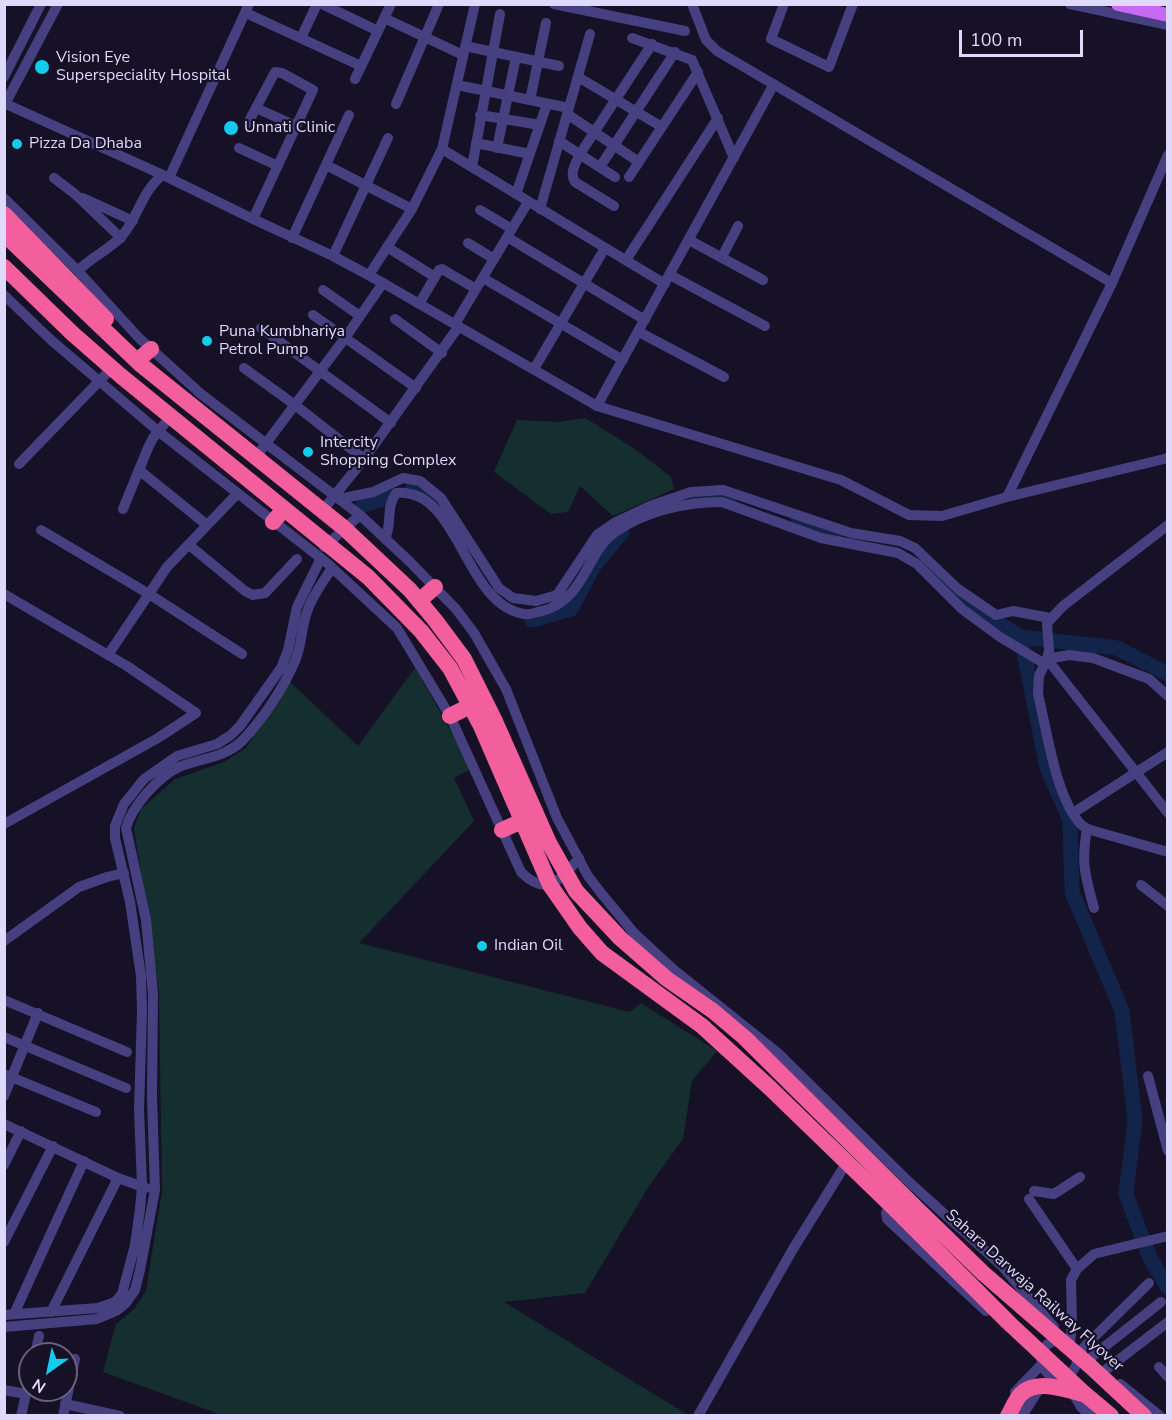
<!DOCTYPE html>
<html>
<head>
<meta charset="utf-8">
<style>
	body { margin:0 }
	#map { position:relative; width:1172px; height:1420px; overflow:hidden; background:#161126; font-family:"Nunito Sans",sans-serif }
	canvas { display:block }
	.frame { position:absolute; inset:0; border:6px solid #dfd9fc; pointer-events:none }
	.north { position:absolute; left:18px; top:1342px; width:60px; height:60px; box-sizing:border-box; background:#161126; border:2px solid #66617c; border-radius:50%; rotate:213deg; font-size:16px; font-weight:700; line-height:24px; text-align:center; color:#dfd9fc }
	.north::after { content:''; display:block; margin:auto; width:21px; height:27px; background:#14cbed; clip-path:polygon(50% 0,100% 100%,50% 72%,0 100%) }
	.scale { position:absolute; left:959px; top:30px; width:124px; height:27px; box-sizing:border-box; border:3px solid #dfd9fc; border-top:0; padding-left:8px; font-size:18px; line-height:21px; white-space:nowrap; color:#dfd9fc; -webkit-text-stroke:4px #161126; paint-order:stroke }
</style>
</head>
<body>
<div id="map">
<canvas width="1172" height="1420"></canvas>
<div class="frame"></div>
<div class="north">N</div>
<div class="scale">100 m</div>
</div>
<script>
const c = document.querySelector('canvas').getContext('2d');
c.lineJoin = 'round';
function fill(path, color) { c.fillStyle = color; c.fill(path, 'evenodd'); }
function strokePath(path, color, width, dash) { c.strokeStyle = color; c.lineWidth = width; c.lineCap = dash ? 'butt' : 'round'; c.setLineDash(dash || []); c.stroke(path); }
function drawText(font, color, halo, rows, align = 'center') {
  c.font = font + ' "Nunito Sans",sans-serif'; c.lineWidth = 4.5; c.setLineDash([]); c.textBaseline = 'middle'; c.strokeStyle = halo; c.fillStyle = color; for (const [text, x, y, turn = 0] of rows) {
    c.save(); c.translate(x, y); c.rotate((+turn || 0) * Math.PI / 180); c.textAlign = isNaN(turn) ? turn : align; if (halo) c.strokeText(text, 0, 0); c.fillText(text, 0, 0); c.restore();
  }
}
const green = new Path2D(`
	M585,418L635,449L671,477L674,489L613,516L580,486L568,512L551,514L494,472L517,420L560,422Z
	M415,668L472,768L454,778L474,821L359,943L630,1012L641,1003L717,1051L692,1081L683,1139L649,1186L585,1293L504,1302L688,1415H222L103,1372L116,1324L134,1309L146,1291L162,1191L159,992L134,828L141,809L175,779L224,762L246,748L289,681L358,746Z`);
const river = new Path2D(`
	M412,489L434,496L441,507
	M697,495L731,496
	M363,505L388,497
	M798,519L812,526L838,531
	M925,563L954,595L1021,637L1117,648L1168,674
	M532,620L571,609L594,566L622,532
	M1021,637L1047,768L1070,820L1072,892L1122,1011L1135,1120L1126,1194L1150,1258L1168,1288`);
const minor = new Path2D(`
	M322,4L378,31
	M554,4L685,31
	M692,4L706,40L717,51L1112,283
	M784,4L771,39L829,67L853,4
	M1070,4L1168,25
	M246,13L361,66
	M384,18L463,55
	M301,38L317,4
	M632,38L692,60L734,158
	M465,46L559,66
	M4,77L41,4
	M578,77L662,127
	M355,79L391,4
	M457,85L569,108
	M530,100L546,23
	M6,104L163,175L253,219L333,256L383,283L597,406L841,480L909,515L942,516L1007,497L1168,458
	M396,104L439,4
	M4,106L58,4
	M256,108L296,126
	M567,114L639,162
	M480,115L540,125
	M248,123L275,72L282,73L313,90L253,219
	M559,141L615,177
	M476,143L530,154
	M239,148L278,166
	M497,148L516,57
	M442,149L665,284
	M326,165L412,209
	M472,167L500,14
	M600,167L675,52
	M629,177L698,72
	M54,178L75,194L121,238
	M169,178L249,4
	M516,194L547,104
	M4,198L78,271L139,338L201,394L360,515L409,561L456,609L474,633L506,689L557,818L588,876L601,893L634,933L674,970L779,1054L909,1182L1002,1266L1054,1327
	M83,198L133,221
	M614,206L575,182C569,173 576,163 580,154L652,44
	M540,209L590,34
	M480,210L512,229
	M507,237L645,320
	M292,238L349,115
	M689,240L763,280
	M468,243L494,259
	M387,247L435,277
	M333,256L388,138
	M722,257L738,226
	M626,260L718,118
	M78,271C91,257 109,250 122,236C138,217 143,189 163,175
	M369,275L412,209L442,149L475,4
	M670,275L765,326
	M483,278L623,360
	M323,290L360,316
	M4,295L51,340L158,431L327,563L397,628L450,716L521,872C547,898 560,880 579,858
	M419,304L439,270L442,269L476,289
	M313,315L416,388
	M395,319L442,353
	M455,324L528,202
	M261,328L391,423
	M639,332L724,377
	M244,368L295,405L364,459
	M534,369L605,248
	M597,406L774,84
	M255,458L345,338L383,283
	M19,464L112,368
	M139,470L207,525
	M1007,497L1112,283L1168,155
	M339,499L373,492L403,478L420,481L441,498L499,588L513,598L536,601L557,595L597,535L616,522L650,506L691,492L723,490L851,533L900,541L915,548L958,589L996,615L1013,611L1050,618
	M123,509L148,448L153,438L171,416
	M323,510L364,459L459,326
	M1168,525L1063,606L1047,623L1049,650L1047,659L1039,676L1038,694C1047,731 1055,792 1078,821C1082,827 1087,829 1094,831L1168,852
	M41,530L149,594L242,654
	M385,539C393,521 385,510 396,493C460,487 463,604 524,614C530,615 536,612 542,611C585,600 586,553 614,533C645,511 685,502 722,502L821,538L898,553L917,564L962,609L1000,637L1045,664
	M189,545L245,591L253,595L265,593L297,559
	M324,547L360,515
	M4,594L127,666L196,713L158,738L4,824
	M108,655L167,567L237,494
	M1168,696L1149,679L1093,658L1069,655L1047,659L1168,813
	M1073,813L1168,752
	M1087,829C1081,863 1085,875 1094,908
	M1141,885L1168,906
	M4,941L79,887L107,877L124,873
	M4,1000L127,1052
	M4,1037L126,1088
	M4,1074L96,1112
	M1148,1076L1168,1151
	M4,1096L38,1013
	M4,1124L118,1178L146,1188
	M4,1165L21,1131
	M1034,1191L1054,1194L1080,1177
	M1029,1199L1077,1269
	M890,1204L886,1213L887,1219L986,1311
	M4,1242L53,1146
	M51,1312L118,1178
	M14,1314L84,1161
	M4,1315L98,1308L115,1302L122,1294L135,1245L140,1209L142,1186L139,1110L142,1011L141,976L130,902L115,838V826L124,804L144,779L177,756L217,744L231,735L240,726L281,668L288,650L297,607L321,558
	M4,1327L97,1319L116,1311L126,1303L135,1290L140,1270L155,1190L152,1097L153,994L146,920L126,828C132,806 158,777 179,767C201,758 224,758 242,741C263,719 283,689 295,661C302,645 301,628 307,612C312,596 323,582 332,568
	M1063,1341C1026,1338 1042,1392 1069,1374C1077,1369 1078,1360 1076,1353
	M1070,1344L1072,1325L1071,1280L1077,1269L1094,1254L1168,1236
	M1078,1353L1149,1283
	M35,1354L39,1336
	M1089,1359L1161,1302
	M1159,1367L1168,1377
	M1104,1371L1168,1322
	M1120,1384L1160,1416
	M4,1390L26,1394
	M1071,1390L1081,1407L1091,1416
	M1015,1392L1042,1364
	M65,1404L120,1416
	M21,1416L30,1376
	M63,1416L75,1359
	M698,1416L793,1249L847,1162
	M1022,1416L1041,1386`);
const major = new Path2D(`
	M1118,4L1168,15`);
const highway = new Path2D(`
	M4,214L106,319
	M4,234L140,364L344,528L410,590L435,620L464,659L494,719L549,843L576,891L620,938L667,979L713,1011L745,1038L913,1205
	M4,267L73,334L121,376L368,577L421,631L450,668L481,726L550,885L580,928L602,953L702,1026L770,1088L897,1211
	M138,360L151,349
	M273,522L284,509
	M419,601L435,587
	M450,716L470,706
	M502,830L522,821
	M1089,1365L1144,1416
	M1086,1395L1111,1416`);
const highwayBridge = new Path2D(`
	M913,1205L983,1273L1089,1365
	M897,1211L1009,1323L1086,1395
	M1008,1416C1012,1409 1016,1399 1021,1394C1036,1379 1065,1389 1083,1394`);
const markers = [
	[42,67,8,"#14cbed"],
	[231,128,8,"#14cbed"],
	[17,144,6,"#14cbed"],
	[207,341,6,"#14cbed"],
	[308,452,6,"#14cbed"],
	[482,946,6,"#14cbed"]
];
const poiNames = [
	["Vision Eye",56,58],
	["Superspeciality Hospital",56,76],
	["Unnati Clinic",244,128],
	["Pizza Da Dhaba",29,144],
	["Puna Kumbhariya",219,332],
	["Petrol Pump",219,350],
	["Intercity",320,443],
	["Shopping Complex",320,461],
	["Indian Oil",494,946]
];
const streetNames = [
	["Sahara Darwaja Railway Flyover",1034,1291,42]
];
fill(green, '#152f30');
strokePath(river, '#122449', 15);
strokePath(minor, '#464081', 10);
strokePath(major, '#c869f4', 14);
strokePath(highway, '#f35e9c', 16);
strokePath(highwayBridge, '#f35e9c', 16);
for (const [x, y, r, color] of markers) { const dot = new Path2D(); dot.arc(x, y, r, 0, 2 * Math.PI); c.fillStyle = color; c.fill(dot); strokePath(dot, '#161126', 2); }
drawText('16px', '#dfd9fc', '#161126', poiNames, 'left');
drawText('16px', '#dfd9fc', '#161126', streetNames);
</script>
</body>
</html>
